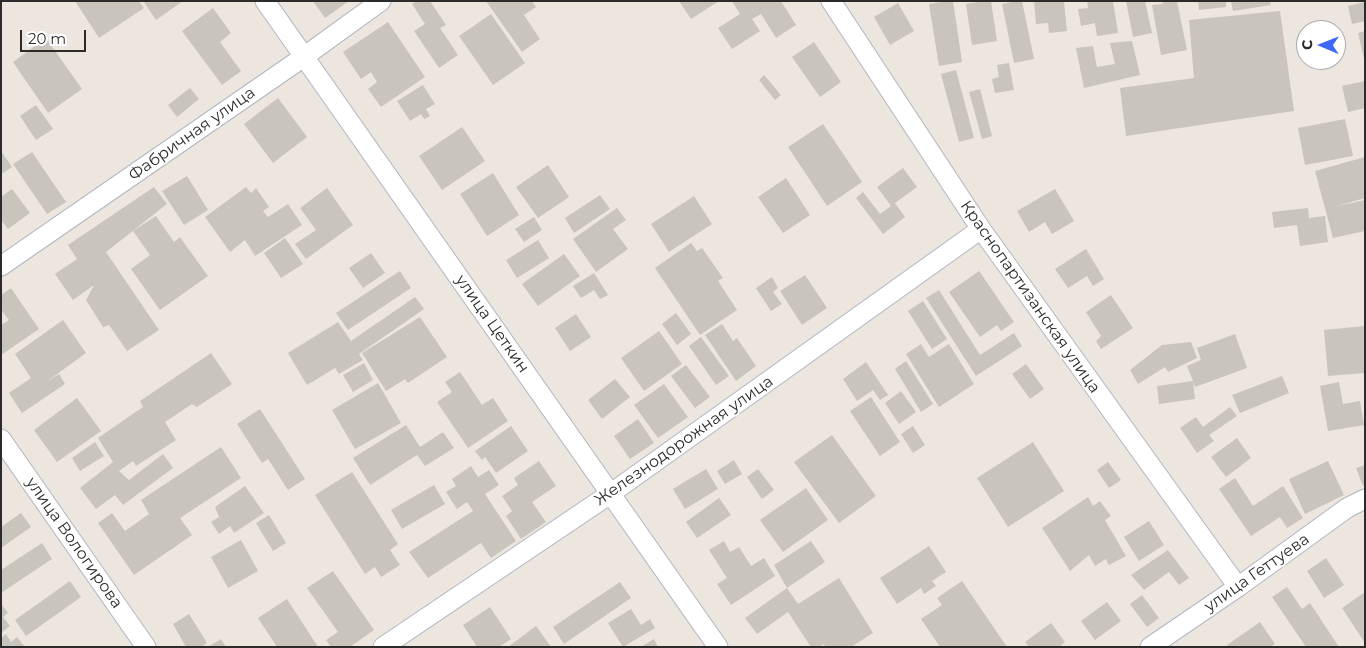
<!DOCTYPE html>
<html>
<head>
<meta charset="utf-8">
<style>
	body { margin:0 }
	#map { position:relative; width:1366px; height:648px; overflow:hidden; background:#ede6de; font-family:Montserrat,sans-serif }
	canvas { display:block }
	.frame { position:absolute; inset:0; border:2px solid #2b2b2b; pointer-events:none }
	.north { position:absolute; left:1296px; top:20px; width:50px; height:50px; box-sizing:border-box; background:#fff; border:1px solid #aaa; border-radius:50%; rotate:271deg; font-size:14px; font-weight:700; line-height:20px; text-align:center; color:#2b2b2b }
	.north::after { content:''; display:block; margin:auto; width:18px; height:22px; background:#3f68f8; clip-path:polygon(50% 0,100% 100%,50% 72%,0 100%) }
	.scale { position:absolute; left:20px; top:30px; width:66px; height:22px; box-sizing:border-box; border:2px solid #2b2b2b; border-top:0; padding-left:6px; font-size:15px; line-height:18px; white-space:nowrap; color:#2b2b2b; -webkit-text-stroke:4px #fff; paint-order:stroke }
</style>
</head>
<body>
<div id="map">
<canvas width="1366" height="648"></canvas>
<div class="frame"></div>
<div class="north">С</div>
<div class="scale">20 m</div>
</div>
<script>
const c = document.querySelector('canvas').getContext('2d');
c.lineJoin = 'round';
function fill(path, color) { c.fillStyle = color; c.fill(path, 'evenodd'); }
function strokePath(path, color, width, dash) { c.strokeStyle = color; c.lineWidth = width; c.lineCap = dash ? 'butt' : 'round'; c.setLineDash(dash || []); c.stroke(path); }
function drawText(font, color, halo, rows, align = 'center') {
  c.font = font + ' Montserrat,sans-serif'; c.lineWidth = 4; c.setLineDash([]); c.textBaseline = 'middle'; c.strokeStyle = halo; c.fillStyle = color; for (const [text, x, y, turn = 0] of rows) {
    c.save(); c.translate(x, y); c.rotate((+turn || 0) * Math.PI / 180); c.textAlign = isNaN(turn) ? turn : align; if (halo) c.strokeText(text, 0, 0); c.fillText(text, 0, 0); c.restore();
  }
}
const building = new Path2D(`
	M75,1H139L144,8L99,38Z
	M145,1H183L156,20L144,2Z
	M313,1H349L325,18Z
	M417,1H430L446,25L440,28L458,55L439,68L414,31L425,24L412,4Z
	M486,1H532L536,7L524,15L540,39L522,52Z
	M679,1H719L691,19Z
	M732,1H781L796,25L776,38L761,14L752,19L760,31L732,49L718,28L740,14Z
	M947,1H953L962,62L939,66L929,4Z
	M983,1H991L997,41L972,45L966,4Z
	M1017,1H1022L1034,59L1014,63L1002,4Z
	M1034,1H1064L1067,31L1049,33L1048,23L1036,24Z
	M1087,1H1113L1118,33L1097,36L1095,23L1081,26L1078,9L1088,8Z
	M1126,1H1145L1152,33L1133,37Z
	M1162,1H1177L1187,50L1161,55L1152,5L1163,4Z
	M1198,1H1226V7L1199,10Z
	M1231,1H1270L1271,5L1233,11Z
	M1365,2V21L1352,24L1348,6Z
	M898,3L914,31L890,45L874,17Z
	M213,8L231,33L220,42L241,71L222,85L182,31Z
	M1280,11L1294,111L1126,136L1120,88L1194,78L1189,20Z
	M491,14L525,63L493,85L459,36Z
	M388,22L425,77L381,107L368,89L377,82L371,72L361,79L343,52Z
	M1365,31V58L1364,59L1358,33Z
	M46,38L82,89L48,113L13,62Z
	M1132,41L1140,75L1084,88L1076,48L1093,46L1097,67L1115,64L1110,43Z
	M814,42L841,82L820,97L792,57Z
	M1009,63L1014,90L995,93L992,79L999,77L997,65Z
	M956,70L974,138L959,142L941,74Z
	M764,75L781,95L775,100L759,80Z
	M1365,81V108L1348,112L1342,86Z
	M423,85L435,104L426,109L430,116L424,119L421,114L410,121L397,101Z
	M190,88L199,99L177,117L168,105Z
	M980,89L992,136L982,139L969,92Z
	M278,98L307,137L273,163L244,124Z
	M36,105L53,129L36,140L20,116Z
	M1345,119L1353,156L1305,165L1298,128Z
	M823,124L862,182L827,206L788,147Z
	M462,127L485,161L442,190L419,156Z
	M1,151L12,167L3,173L1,171Z
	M32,152L66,202L47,214L13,164Z
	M1365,157V198L1334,207L1365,200V231L1333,238L1315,171Z
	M548,165L569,197L538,218L516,187Z
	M903,168L917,187L895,203L905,217L883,234L856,198L863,192L880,214L891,206L877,187Z
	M493,173L519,215L487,236L460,194Z
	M187,176L208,210L184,225L162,191Z
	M786,178L810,215L783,233L758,197Z
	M154,187L167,204L106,252L159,330L127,351L109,325L103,327L86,300L94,285L73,300L55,274L77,259L68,245Z
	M246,187L251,193L256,188L269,207L263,211L268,217L288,204L302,225L255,256L245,240L230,252L205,217Z
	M327,188L353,225L306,259L295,244L316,230L300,208Z
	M12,189L30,213L8,229L1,220V197Z
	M1055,189L1074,221L1052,234L1045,222L1029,232L1017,211Z
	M600,195L610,209L574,233L565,218Z
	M694,196L712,224L669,252L651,224Z
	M617,208L626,220L613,229L628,249L596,272L573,239Z
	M1308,208L1309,218L1325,216L1328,242L1300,246L1297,225L1274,228L1272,212Z
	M156,216L174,242L180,237L208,276L160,310L131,269L150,255L133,231Z
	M534,217L542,230L524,242L515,229Z
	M285,238L303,264L281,278L264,253Z
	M538,240L549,258L517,278L506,260Z
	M691,243L697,251L702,248L723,278L718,281L737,310L700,335L655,268Z
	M1086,249L1104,279L1093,286L1087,276L1068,288L1055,269Z
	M371,253L385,273L363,288L349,268Z
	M564,254L580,276L538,306L522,284Z
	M400,271L411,288L348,330L336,313Z
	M979,271L1014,322L1001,331L997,325L980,337L949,292Z
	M594,273L608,295L600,299L594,290L581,298L573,286Z
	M805,275L827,308L802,325L780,291Z
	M772,277L778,288L773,292L782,304L771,311L756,288Z
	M11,288L39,329L1,355V325L9,320L1,310V295Z
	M939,290L980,355L1014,333L1022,346L976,376L926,298Z
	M1111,295L1133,328L1101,349L1096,341L1101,336L1086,312Z
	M415,297L424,309L359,354L363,360L339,374L335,368L307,385L288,353L338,322L351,341Z
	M923,301L947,339L932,349L908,311Z
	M676,313L691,334L677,345L662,324Z
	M576,314L591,337L570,351L555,328Z
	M420,317L447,357L408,383L405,379L386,391L362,353Z
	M63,320L86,353L46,382L59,374L65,384L22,413L9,393L31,378L15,354Z
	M722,324L733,341L737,338L756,366L736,381L705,335Z
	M1365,326V373L1328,376L1324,330Z
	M659,331L682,364L644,391L621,358Z
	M1235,334L1247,368L1195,387L1193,381L1195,399L1159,404L1157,386L1193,381L1187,366L1201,360L1197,348Z
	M701,337L729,376L716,385L689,346Z
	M1191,342L1197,358L1168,372L1165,367L1138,384L1130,370L1162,345Z
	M921,344L929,357L949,344L974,384L939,407L906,354Z
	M211,353L232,384L197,407L192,404L165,422L176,440L136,466L133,461L119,471L129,480L163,454L173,468L123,505L115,495L96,509L80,488L113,462L98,438L143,407L140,401Z
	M906,361L933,404L921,412L895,369Z
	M866,362L888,395L880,400L873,390L857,401L843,379Z
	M364,363L373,380L353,392L343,375Z
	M1026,364L1044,389L1030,399L1012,374Z
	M686,365L710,397L695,408L671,376Z
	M460,372L482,405L493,398L508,421L468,448L437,402L452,392L445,382Z
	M1282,376L1289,393L1240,413L1232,395Z
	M615,379L630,397L602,419L588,400Z
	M1339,382L1343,404L1360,401L1364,425L1328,431L1320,386Z
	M378,383L401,423L355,449L332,410Z
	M664,384L688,417L658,438L634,405Z
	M901,391L916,412L899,424L885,403Z
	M871,397L900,442L880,456L850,411Z
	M77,398L101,431L57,462L34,430Z
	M1230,407L1237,416L1209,435L1214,441L1197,453L1180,428L1196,417L1203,427Z
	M260,409L305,479L288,490L268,459L262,463L237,424Z
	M638,419L654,443L630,459L614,436Z
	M406,425L420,447L443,432L454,448L425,466L417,455L370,485L353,458Z
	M511,426L528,451L496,473L485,457L482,460L475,451Z
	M913,426L925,445L913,453L901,434Z
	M832,435L876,496L839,523L794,462Z
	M1237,438L1251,458L1226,477L1211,457Z
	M95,442L104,456L80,471L72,458Z
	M1033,442L1064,491L1008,527L977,478Z
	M221,447L241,478L180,518L192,535L134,575L98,523L112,513L125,531L149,514L141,500Z
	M734,460L742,474L725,484L717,471Z
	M539,461L556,486L532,502L546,522L521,539L506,516L512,511L502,496L518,485L514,478Z
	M1328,461L1344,495L1305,514L1289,479Z
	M1108,462L1121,480L1109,488L1097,470Z
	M1365,465V485L1363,486L1356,468Z
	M471,466L478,477L489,470L499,485L485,494L516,541L491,558L481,543L428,578L409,552L473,511L467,502L457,509L446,492L456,486L452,479Z
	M706,469L718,489L685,509L673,489Z
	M758,469L774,490L762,499L747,477Z
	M352,472L398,544L390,550L400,565L381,577L375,567L365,574L315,495Z
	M1235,478L1253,506L1283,486L1303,518L1287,528L1280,517L1251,536L1219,489Z
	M434,485L445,504L402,529L391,510Z
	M245,486L264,513L234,533L230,526L219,534L211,522L219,517L215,507Z
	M806,488L828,520L783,552L760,520Z
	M1088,497L1093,506L1100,501L1111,516L1105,520L1126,556L1109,565L1106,559L1095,566L1089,555L1070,571L1042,528Z
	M719,498L731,515L697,538L686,522Z
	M21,513L31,527L1,548V527Z
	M269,515L286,543L273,551L256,523Z
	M1149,521L1164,545L1139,561L1124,537Z
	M241,540L258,571L228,588L211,557Z
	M724,541L730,552L739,547L751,566L764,558L775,576L731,605L717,584L727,578L709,550Z
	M811,541L825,562L787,588L798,604L839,578L873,633L851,647H825L824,644L819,647H811L788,612L757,634L745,618L787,588L774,565Z
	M42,543L52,559L1,593V570Z
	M929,546L946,572L932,581L936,586L924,594L921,588L897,604L880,578Z
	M1168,550L1189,578L1179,585L1169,572L1144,590L1131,575Z
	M1326,558L1344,585L1324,598L1307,571Z
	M333,571L374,630L350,647H331L326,640L338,632L307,588Z
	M70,581L81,597L26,636L15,620Z
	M962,581L1007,647H940L921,619L942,605L937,598Z
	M620,582L631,598L564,644L553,627Z
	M1287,587L1302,609L1310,603L1339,647H1306L1272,597Z
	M1365,592V643L1342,608Z
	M1142,595L1159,618L1147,627L1130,604Z
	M287,599L318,647H277L258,618Z
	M1107,602L1121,621L1095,640L1081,621Z
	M1,604L8,613L3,617L10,626L1,633Z
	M490,607L511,639L499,647H477L463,625Z
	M631,609L641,625L650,619L655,628L623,647L608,623Z
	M189,614L207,643L201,647H186L173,624Z
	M1260,622L1275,644L1270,647H1228L1227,645Z
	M1051,623L1065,642L1059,647H1029L1025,642Z
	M536,626L551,647H508Z
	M6,634L11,642L17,637L25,647H1V638Z
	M221,639L226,647H208Z
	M654,639L658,647H641Z`);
const minor = new Path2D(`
	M265,1L718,647
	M831,1L981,229L1238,587
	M1,266L305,56L381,1
	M1,439L146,647
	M383,647L610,494L981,229
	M1150,647L1238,587L1347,508L1365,499`);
const streetNames = [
	["Фабричная улица",192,134,-35],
	["Краснопартизанская улица",1030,297,55],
	["улица Цеткин",492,324,55],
	["Железнодорожная улица",684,441,-35],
	["улица Вологирова",74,543,55],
	["улица Геттуева",1257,573,-35]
];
fill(building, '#c9c4bc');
strokePath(minor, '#b1b5bf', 21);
strokePath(minor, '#fff', 19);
drawText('16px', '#2b2b2b', '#fff', streetNames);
</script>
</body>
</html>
